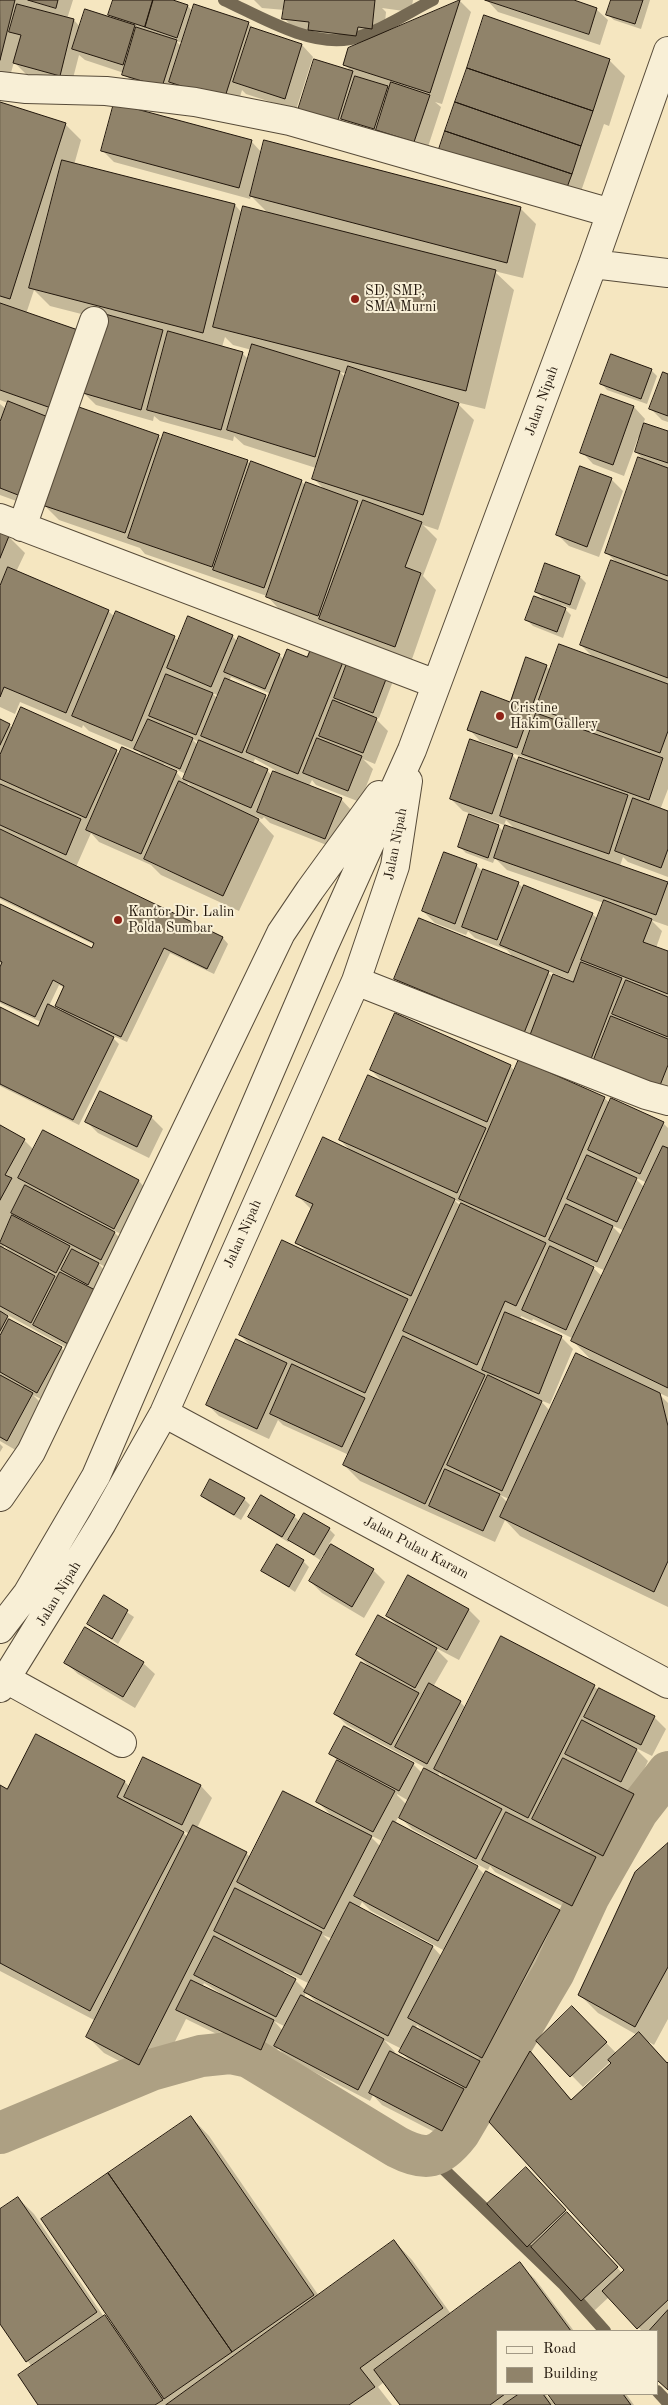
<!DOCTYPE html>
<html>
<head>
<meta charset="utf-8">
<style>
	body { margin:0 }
	#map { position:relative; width:668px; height:2405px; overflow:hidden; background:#f5e6c0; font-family:"Old Standard TT",serif }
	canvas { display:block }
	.legend { position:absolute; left:496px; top:2330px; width:162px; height:65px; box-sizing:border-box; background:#f8efd6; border:1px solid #a29985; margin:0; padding:6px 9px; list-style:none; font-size:15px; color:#22170c }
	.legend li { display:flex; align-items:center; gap:10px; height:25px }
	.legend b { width:25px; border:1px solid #a29985 }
</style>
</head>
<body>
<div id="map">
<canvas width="668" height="2405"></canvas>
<ul class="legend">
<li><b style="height:6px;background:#f8efd6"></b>Road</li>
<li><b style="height:14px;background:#90836a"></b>Building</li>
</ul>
</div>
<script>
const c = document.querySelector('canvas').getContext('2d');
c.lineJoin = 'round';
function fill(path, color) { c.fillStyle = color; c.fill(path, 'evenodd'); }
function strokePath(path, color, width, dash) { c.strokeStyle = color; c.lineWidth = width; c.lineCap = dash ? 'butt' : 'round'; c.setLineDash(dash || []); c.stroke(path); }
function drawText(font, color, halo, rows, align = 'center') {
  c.font = font + ' "Old Standard TT",serif'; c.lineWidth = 4; c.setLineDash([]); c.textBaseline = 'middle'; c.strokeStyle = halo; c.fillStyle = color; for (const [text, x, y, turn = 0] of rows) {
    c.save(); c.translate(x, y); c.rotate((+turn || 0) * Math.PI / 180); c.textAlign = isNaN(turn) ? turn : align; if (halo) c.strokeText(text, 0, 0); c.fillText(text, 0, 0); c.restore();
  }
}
const shadow = new Path2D(`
	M0,0H73L67,19L74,20L80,27L114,20L110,15L114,0H169L188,6L193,12L248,23L255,30L302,45L313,57L296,110L246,94L242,90L236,111L135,86L124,73L85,60L79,55L71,86L26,74L14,62L7,87L0,85ZM176,41L183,43L182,47Z
	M254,0H413L411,12L382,8L386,12L384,34L460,1L471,12L442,104L435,102L441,107L426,153L311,121L352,72L344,64L357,46L321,41L312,32L295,30L284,18L285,10L262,8Z
	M487,0H569L596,9L608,20L600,45L498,12Z
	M612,0H650L641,29L614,20L608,15Z
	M609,60L625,76L609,126L604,124L575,209L472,71Z
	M0,103L66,125L81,140L74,165L235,205L242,213L269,214L251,196L250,199L114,162L102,150L251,141L262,153L520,208L536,224L523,278L494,271L514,290L485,409L456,402L474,420L438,530L423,525L437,539L423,576L436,590L411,662L337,634L329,627L279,609L267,596L145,554L140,548L59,520L43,504L158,436L162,440L247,461L251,465L301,481L306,486L325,490L313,478L316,468L244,445L234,436L233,441L160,421L154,416L153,421L96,405L84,393L105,320L50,306L34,290L26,314L67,423L45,416L59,429L30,506L0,495V404L6,409L8,403L0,400ZM225,337L233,345L252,350L249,360L242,353L222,347ZM340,372L347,374L346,378Z
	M651,370L657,376L647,404L607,390L602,384Z
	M668,375V422L662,420L651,409Z
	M602,396L634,407L645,419L643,424L668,432V789L660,810L668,813V877L628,862L623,857L620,866L668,883V926L651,920L662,931L656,948L668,953V1098L412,995L396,979L515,959L507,950L475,938L468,931L466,935L435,923L423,911L476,865L483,872L518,883L524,889L592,914L598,919L604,903L507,870L495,858L493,863L466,853L460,847L498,826L504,832L515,829L506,820L504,825L463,811L451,799L502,749L480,741L469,729L511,704L546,666L551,671L595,659L581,645L618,564L606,552L645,461L636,452L640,439L638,438L624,476L593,464L582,452ZM509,752L529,759L533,764L519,762ZM545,970L568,979L567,981L553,977Z
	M611,479L623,491L599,557L569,546L557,534Z
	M0,533L9,537L25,553L16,572L108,611L115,617L174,637L179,642L232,636L238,642L279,655L284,660L308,659L313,646L393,681L379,718L373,716L388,731L375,764L363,759L373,769L360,802L316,785L312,780L309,786L341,799L352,811L337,849L270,823L264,817L262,819L255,816L274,836L239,911L161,875L151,865L99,842L91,833L76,867L223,938L228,944L214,974L170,953L127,1042L109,1034L119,1044L79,1125L0,1086V1008L39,1027L41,1022L0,1003V970L3,965L0,963V905L93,950L95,945L0,899V720L13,728L116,751L120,755L146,759L139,752L89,731L83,725L82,728L20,702L15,714L0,707ZM231,677L271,694L269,699L229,681ZM211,692L219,696L218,699ZM192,739L200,742L198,745ZM255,759L275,770L272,776L267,770L253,764ZM164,764L186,774L183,780L176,772L163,767ZM188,783L195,790L187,786ZM59,985L65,988L57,1005L65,1013L49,1006Z
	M580,577L586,583L576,610L561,605L571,615L563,638L533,626L527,620L546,601L536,592Z
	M510,1066L515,1071L604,1098L610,1103L663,1123L668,1128V1397L657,1392L668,1403V1607L520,1536L505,1520L495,1542L360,1481L344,1465L349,1455L283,1425L278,1420L269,1439L219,1416L208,1405L253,1348L240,1335L307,1252L297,1242L312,1210L298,1196L352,1152L340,1140L385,1084L371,1070ZM635,1177L647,1183L645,1188L635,1178ZM453,1199L462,1203L461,1206ZM611,1225L625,1231L622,1236ZM590,1264L606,1271L603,1277L590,1265ZM521,1316L532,1321L533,1319L574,1339L573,1341L595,1364L550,1411L540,1400L550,1404L573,1349L561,1337L520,1320ZM500,1495L509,1499L508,1503Z
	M151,1117L163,1129L149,1158L98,1133L87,1122Z
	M0,1127L24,1140L34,1150L43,1132L139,1181L144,1187L121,1234L111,1229L126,1244L113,1271L98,1263L104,1270L93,1290L80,1355L4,1313L12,1322L61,1348L73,1360L49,1403L33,1395L44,1406L19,1452L0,1441ZM4,1246L11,1252L3,1249Z
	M0,1444L3,1447L0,1452Z
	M202,1495L244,1499L250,1505L241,1520L208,1501Z
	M250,1516H294L300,1522L329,1529L335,1535L329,1544L373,1570L385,1582L364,1618L322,1593L310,1581L325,1556L323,1555L320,1560L290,1540L288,1542L256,1522Z
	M303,1561L309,1567L295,1592L263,1570Z
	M104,1597L134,1617L118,1644L88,1623Z
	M469,1610L480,1621L459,1660L434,1647L448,1661L433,1687L460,1702L466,1708L594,1686L599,1691L654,1717L666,1729L652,1756L634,1747L648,1761L632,1795L645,1807L615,1866L592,1855L607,1870L584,1917L495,1872L490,1866L488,1870L412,1829L399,1816L395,1823L477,1867L485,1875L559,1911L575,1927L498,2073L482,2065L490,2073L478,2098L467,2093L475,2101L454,2142L382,2105L373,2095L370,2101L287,2058L278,2048L272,2061L186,2019L156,2080L104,2053L88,2037L96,2021L0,1971V1787L8,1791L36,1736L125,1782L130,1787L144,1758L201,1786L212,1798L197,1828L246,1853L251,1858L333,1817L318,1802L338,1761L331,1754L412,1763L423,1774L426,1768L347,1725L335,1714L370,1667L357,1655L399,1627L387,1616ZM439,1773L447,1781L438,1777ZM397,1794L409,1801L407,1805L397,1795ZM180,1829L190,1834L188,1838ZM368,1834L384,1842L381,1847ZM362,1902L371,1911L445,1951L442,1957L433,1947L359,1908ZM323,1935L333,1939L331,1943ZM284,1971L310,1984L306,1991L295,1980L283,1973ZM204,1983L220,1993L219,1995L202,1987ZM306,1992L319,2005L304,1998ZM274,2021L286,2027L283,2031ZM417,2025L425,2033L415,2029ZM384,2040L402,2049L401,2052L411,2062L394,2054L395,2052Z
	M66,1663H143L155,1674L135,1708L78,1674Z
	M668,1845V2019L654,2045L647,2041L668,2063V2390L657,2379V2331H642L609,2297L594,2311L489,2204L538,2181L622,2273L626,2270L530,2053L572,2100L613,2063L611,2061L583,2087L538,2041L583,2019L617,2054L637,2035L598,2013L579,1994Z
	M191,2117L209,2136L319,2296L394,2241L412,2260L451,2314L519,2264L535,2279L574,2331H497V2394H545L553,2402L549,2394H626L634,2405H401L384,2382L378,2387L392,2405H39L32,2367L0,2322V2211L18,2198L34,2214L104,2317L114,2326Z`);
const stream = new Path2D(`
	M224,0C259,16 310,47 350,39C378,33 407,13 433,0
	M431,2157L564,2285L605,2331
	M657,2391L668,2403`);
const canal = new Path2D(`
	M0,2133L151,2070L201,2056L230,2053L249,2057L397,2147C426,2162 439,2159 459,2133L554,1972L589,1896L637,1812L668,1772`);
const building = new Path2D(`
	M0,0H15L0,60Z
	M28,0H58L56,8Z
	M113,0H153L145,27L108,15Z
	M153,0H173L188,5L177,38L145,27Z
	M285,0H375L372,29L358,27L356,36L308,30L309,22L282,19Z
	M460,0L430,93L343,65L348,48Z
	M485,0H574L597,8L589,34Z
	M611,0H643L635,24L606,15Z
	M17,4L74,19L60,76L13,63L21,35L9,32Z
	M194,4L249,22L224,100L169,82Z
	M85,9L135,25L123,65L72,49Z
	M484,15L610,59L593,111L467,68Z
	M136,27L177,40L162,87L122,75Z
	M251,27L302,44L285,99L233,82Z
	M314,59L353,71L337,123L298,110Z
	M467,68L593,111L581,146L455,102Z
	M355,76L388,86L374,129L341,119Z
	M391,82L430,95L414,142L376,130Z
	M0,102L66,123L10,299L0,296Z
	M455,102L581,146L572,174L445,131Z
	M114,103L252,140L239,188L101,151Z
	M445,131L572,174L563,198L437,155Z
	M264,140L521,207L507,263L250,196Z
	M62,160L235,204L203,333L29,288Z
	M243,206L496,270L466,391L213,327Z
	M0,303L78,330L51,408L0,390Z
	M105,314L163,330L141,410L83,393Z
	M168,331L243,352L221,430L147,410Z
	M252,344L340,371L315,457L227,430Z
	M611,354L652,369L641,399L600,384Z
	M348,366L459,403L423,515L312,479Z
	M663,372L668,374V416L649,409Z
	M601,394L634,406L613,465L580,453Z
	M8,401L48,417L18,495L0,488V422Z
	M76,406L159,435L125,533L42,505Z
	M644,423L668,431V463L635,452Z
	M164,432L248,460L212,567L128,538Z
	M638,457L668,468V576L605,553Z
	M251,461L302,480L264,588L213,570Z
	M580,466L612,478L587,547L556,535Z
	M306,482L358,501L318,616L266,597Z
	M363,500L422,522L405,567L421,573L395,647L319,619Z
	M0,532L9,536L0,558Z
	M611,560L668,581V678L580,645Z
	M545,563L580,576L570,605L535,592Z
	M8,567L109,610L66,713L4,687L0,697V586Z
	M534,596L566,608L557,632L525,620Z
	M116,611L175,636L132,741L72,716Z
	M188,616L233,635L211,687L167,668Z
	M239,636L280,654L265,689L224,672Z
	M313,644L345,657L298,774L246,752L287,649L307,657Z
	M559,644L668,684V731L660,753L536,708Z
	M526,657L547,665L517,748L467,730L481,691L510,702Z
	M349,658L388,674L373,713L334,698Z
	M166,674L213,693L196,735L149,716Z
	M225,678L266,695L242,753L201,736Z
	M333,700L377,718L363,753L319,736Z
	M21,707L117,750L86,818L0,779V755Z
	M536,713L663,758L649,800L522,754Z
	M0,719L10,724L0,745Z
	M148,719L193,738L180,769L134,749Z
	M317,738L362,756L348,791L303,773Z
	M470,739L513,754L492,814L450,799Z
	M199,740L268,769L251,808L183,779Z
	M122,747L177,771L141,854L86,830Z
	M519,757L628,795L609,854L500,816Z
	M273,771L342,798L325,839L257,812Z
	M179,781L259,819L223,896L144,859Z
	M0,784L81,819L66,855L0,825Z
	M633,798L668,811V849L661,868L615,851Z
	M469,814L499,825L488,858L458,847Z
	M505,825L668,882L656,915L494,858Z
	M0,829L223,937L207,969L164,948L121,1037L55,1006L64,986L53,980L35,1017L0,1001V967L2,962L0,961V904L92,948L94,943L0,897Z
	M444,852L477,864L455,924L422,911Z
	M483,869L519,882L497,940L462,927Z
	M524,885L593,913L568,973L500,945Z
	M604,900L652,919L643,942L668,951V994L581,960Z
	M419,918L549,971L524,1033L394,979Z
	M581,962L622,978L591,1059L530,1035L553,974L573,982Z
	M626,980L668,997V1037L612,1014Z
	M48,1004L114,1037L73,1120L0,1084V1007L38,1026Z
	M395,1013L511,1065L487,1122L370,1070Z
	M611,1016L668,1039V1065L659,1088L593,1062Z
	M519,1059L605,1097L545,1237L459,1199Z
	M368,1075L486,1128L457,1193L339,1140Z
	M100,1091L152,1116L137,1147L85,1122Z
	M611,1098L664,1122L640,1174L588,1150Z
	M0,1125L25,1139L5,1175L12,1178L0,1200Z
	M43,1130L139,1180L114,1229L18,1178Z
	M323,1137L455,1199L411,1296L295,1243L313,1204L296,1196Z
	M663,1146L668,1148V1388L571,1341Z
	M587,1155L637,1178L617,1222L567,1199Z
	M25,1185L115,1232L101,1260L11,1213Z
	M461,1203L546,1243L516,1306L505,1301L477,1365L403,1331Z
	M566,1204L613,1226L597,1262L549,1240Z
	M12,1215L70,1246L56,1273L0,1243Z
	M282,1240L408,1299L365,1393L239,1335Z
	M0,1246L55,1276L31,1323L0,1306Z
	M550,1246L594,1267L566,1330L522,1310Z
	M72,1249L99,1263L88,1285L61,1270Z
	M60,1272L97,1291L68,1344L33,1325Z
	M0,1311L8,1316L0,1331Z
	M505,1312L562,1336L539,1394L482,1370Z
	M9,1319L62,1347L37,1393L0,1372V1336Z
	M403,1336L485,1375L425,1504L343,1465Z
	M236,1339L287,1363L257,1429L206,1405Z
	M576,1353L660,1393L668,1426V1561L654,1592L500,1517Z
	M292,1364L365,1398L342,1447L270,1414Z
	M0,1375L33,1393L7,1441L0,1437Z
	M488,1375L542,1401L502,1491L447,1465Z
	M445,1469L500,1494L483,1531L429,1506Z
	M210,1479L245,1498L234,1515L201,1496Z
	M261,1495L295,1515L282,1537L248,1517Z
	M304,1513L330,1528L314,1555L288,1540Z
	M277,1544L304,1560L289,1587L261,1571Z
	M331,1544L374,1569L352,1607L309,1581Z
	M408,1575L469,1609L447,1650L386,1616Z
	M104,1595L128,1610L112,1639L87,1624Z
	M378,1615L437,1648L415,1688L356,1655Z
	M85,1627L144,1662L123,1697L64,1663Z
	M501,1636L595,1685L528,1818L434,1769Z
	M361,1662L419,1693L391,1745L334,1714Z
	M429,1683L461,1701L427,1764L395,1747Z
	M599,1688L655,1716L641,1745L584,1717Z
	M582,1720L637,1749L621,1782L565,1754Z
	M344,1726L414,1763L399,1791L329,1754Z
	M36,1734L125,1781L117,1797L184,1832L90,2011L0,1963V1785L7,1789Z
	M143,1757L201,1785L182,1825L124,1797Z
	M563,1758L634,1794L603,1856L532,1819Z
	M337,1760L395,1791L373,1832L316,1802Z
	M424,1768L502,1809L476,1859L399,1818Z
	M283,1791L372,1836L324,1929L237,1882Z
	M506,1812L596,1857L572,1906L482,1860Z
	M393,1821L478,1866L438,1941L354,1896Z
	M193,1825L247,1852L139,2065L86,2037Z
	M668,1843V1967L635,2027L578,1995L635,1872Z
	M486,1871L560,1910L482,2058L408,2018Z
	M235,1888L322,1932L301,1975L214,1931Z
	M350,1902L433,1946L388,2036L304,1992Z
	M214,1936L296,1979L276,2017L194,1975Z
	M191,1980L274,2020L261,2050L176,2010Z
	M301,1995L384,2039L358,2090L274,2046Z
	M572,2006L607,2042L570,2077L536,2041Z
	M413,2026L480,2061L466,2088L399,2052Z
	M639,2032L667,2063L668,2062V2300L637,2329L602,2291L624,2270L489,2122L530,2051L571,2100L611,2063L608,2060Z
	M390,2051L464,2089L442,2131L369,2093Z
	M191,2116L314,2295L232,2352L108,2173Z
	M526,2167L566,2210L527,2247L487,2204Z
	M108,2173L232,2352L164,2399L41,2219Z
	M18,2197L97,2312L26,2362L0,2324V2209Z
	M567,2212L618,2267L581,2301L531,2247Z
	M394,2240L443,2308L360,2368L375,2387L349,2405H166Z
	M520,2262L571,2331H497V2394H505L490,2405H400L374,2370Z
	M668,2310V2390L657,2380V2331H649Z
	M105,2315L163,2400L155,2405H38L18,2375Z
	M519,2394H543L551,2405H503Z
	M548,2394H623L631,2405H556Z`);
const minor = new Path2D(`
	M0,86L26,89L106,91L195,102L290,121L611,213
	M593,264L668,273
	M0,518L436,684
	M22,527L94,321
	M356,981L646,1095L668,1101
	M164,1413L668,1684
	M0,1497L31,1452L281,933L310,890L379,795
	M0,1629L27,1594L96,1476L323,948L412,750L593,264L668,51
	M6,1679L122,1743
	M0,1688L102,1523L164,1413L356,981L395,866L408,781`);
const markers = [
	[355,299,5,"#8f2418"],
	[500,716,5,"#8f2418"],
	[118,920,5,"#8f2418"]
];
const poiNames = [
	["SD, SMP,",365,291],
	["SMA Murni",365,307],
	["Cristine",510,708],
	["Hakim Gallery",510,724],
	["Kantor Dir. Lalin",128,912],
	["Polda Sumbar",128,928]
];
const streetNames = [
	["Jalan Nipah",542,401,-70],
	["Jalan Nipah",396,844,-79],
	["Jalan Nipah",243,1234,-66],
	["Jalan Pulau Karam",416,1548,28],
	["Jalan Nipah",59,1594,-59]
];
fill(shadow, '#0003');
strokePath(stream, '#756953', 12);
strokePath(canal, '#ada083', 42);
fill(building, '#90836a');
strokePath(building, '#22170c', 1);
strokePath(minor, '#574b39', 30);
strokePath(minor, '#f8efd6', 28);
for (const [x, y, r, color] of markers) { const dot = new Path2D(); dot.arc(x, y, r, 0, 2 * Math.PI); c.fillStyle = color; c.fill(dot); strokePath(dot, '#f8efd6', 2); }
drawText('14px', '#22170c', '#f8efd6', poiNames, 'left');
drawText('14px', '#22170c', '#f8efd6', streetNames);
</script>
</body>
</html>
